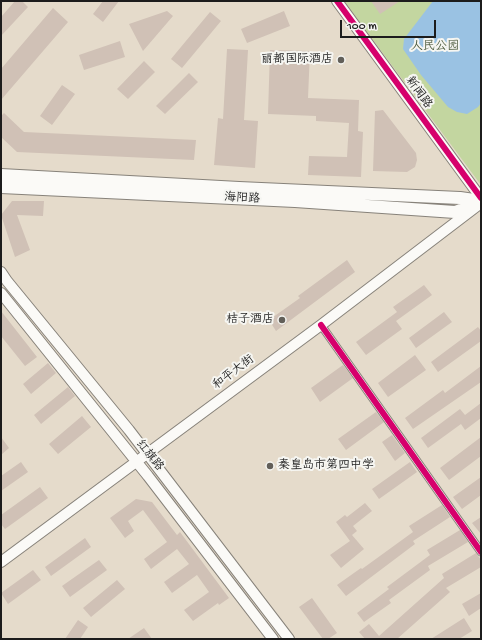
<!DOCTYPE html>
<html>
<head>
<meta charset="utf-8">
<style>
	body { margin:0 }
	#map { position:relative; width:482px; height:640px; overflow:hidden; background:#e5dbcb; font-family:"Gochi Hand",sans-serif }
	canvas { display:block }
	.frame { position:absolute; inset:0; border:2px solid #1c1c1c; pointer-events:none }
	.scale { position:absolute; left:340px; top:20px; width:96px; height:18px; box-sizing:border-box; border:2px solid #1c1c1c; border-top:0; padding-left:5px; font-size:12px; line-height:14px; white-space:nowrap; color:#1c1c1c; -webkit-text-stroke:3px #f6f6f2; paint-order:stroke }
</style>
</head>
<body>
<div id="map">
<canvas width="482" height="640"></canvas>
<div class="frame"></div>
<div class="scale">100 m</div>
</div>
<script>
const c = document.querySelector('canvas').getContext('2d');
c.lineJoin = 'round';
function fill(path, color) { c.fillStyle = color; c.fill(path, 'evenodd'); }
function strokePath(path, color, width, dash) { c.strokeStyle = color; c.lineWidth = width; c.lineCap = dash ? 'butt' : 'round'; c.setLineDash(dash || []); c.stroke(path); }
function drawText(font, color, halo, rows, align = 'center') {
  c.font = font + ' "Gochi Hand","LXGW WenKai TC",sans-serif'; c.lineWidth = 4; c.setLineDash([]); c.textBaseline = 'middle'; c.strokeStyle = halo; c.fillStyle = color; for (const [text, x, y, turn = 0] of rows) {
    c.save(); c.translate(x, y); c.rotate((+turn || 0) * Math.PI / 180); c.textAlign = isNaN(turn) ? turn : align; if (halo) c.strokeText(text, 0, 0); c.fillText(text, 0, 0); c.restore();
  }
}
const green = new Path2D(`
	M344,1H481V185Z`);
const water = new Path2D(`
	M433,1H481V103L478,107L467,114L457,112L448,107L421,75L403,49L404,39Z`);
const building = new Path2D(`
	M15,1H22L28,7L1,36V17Z
	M103,1H119L103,22L93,14Z
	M371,1H400L380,14Z
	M53,8L68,22L1,100V69Z
	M167,11L173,16L143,51L129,24Z
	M284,11L290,26L247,43L241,29Z
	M210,12L221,21L182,68L171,59Z
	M120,41L125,57L84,70L79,55Z
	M227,49L248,50L244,120L258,121L255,168L214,165L218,118L223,119Z
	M270,50L310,51L308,98L359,100L358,131L363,132L361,177L308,175L309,156L347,157L349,123L316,121V116L268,114Z
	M144,61L155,72L128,99L117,89Z
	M189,73L198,82L165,114L156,106Z
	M62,85L75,94L52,125L40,116Z
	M383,110L416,153L417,160L415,167L407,172L373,171L375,111Z
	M4,113L24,132L196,140L194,160L17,152L1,137V116Z
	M12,201H44L43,216L17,215L30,250L15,257L1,215Z
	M347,260L355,272L276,331L269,320L300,298L298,296Z
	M424,285L432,295L396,321L402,329L366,355L356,342L397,312L393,307Z
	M1,311L37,357L25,366L1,336Z
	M444,312L452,322L416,348L409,338Z
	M478,327L481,331V341L438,372L431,362Z
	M415,355L426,370L388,397L378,383Z
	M48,363L56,373L31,394L23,384Z
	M343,365L353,378L320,402L311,388Z
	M481,366V382L413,429L405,418L443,390L445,393Z
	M68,387L75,396L41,424L34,415Z
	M481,403V418L465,430L461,424L428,448L421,438L460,409L465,415Z
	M376,412L384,422L346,450L338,439Z
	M82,416L91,427L58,454L49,444Z
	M392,435L405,453L395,461L382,442Z
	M1,437L9,448L1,455Z
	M481,437V456L449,480L440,468Z
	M21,462L28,472L1,491V476Z
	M410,462L417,472L379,499L372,489Z
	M481,477V495L462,509L453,497Z
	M40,487L48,498L5,529L1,524V515Z
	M136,499L152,502L177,535L180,532L229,598L219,605L218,603L193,621L184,610L209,592L197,575L172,593L164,582L189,564L177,549L151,569L144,559L167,542L143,510L128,521L134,531L125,538L110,518Z
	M365,503L372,511L353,526L357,531L352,535L364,549L341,568L330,555L350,541L336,522L345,515L347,517Z
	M442,505L450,517L413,541L415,544L346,596L337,585L361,568L362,569L413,532L409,526Z
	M481,517V534L472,523Z
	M460,530L468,542L428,566L430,570L389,600L391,603L364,622L357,613L389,589L387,587L430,555L427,550Z
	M85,538L91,547L51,576L45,567Z
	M476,553L481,560V567L446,588L450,592L397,639H365L359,632L369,624L379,636L444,578L442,574Z
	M99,560L107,570L70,597L62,586Z
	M33,570L41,580L8,604L1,593Z
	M117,580L125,589L91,617L83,608Z
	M481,593V608L469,616L462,604Z
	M312,598L337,633L328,639H323L299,607Z
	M464,618L472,631L459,639H431Z
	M78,620L88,627L80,639H65Z
	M144,628L152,639H128Z`);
const street = new Path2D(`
	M321,325L481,552`);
const secondary = new Path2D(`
	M337,1L481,198
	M1,272L7,281L129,430L289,639
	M1,293L148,476L273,639
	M1,562L321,325L477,206`);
const primary = new Path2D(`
	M1,175L239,188L460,198L481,201
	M1,187L295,201L455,212L481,202`);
const cycleway = new Path2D(`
	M337,1L481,198
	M321,325L481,552`);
const markers = [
	[341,60,4,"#625f59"],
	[282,320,4,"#625f59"],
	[270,466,4,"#625f59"]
];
const parkNames = [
	["人民公园",435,47]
];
const poiNames = [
	["丽都国际酒店",333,60],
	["桔子酒店",274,320],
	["秦皇岛市第四中学",278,466,"left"]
];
const streetNames = [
	["新闻路",418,93,54],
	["海阳路",242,199,3],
	["和平大街",234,373,-37],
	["红旗路",149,456,51]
];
fill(green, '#c3d6a0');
fill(water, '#9ac2e3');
fill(building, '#d0c1b6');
strokePath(street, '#87827a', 9);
strokePath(secondary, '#87827a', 12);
strokePath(primary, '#87827a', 14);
strokePath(street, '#fbfaf7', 7);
strokePath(secondary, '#fbfaf7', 10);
strokePath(primary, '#fbfaf7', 12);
strokePath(cycleway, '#d6006c', 6);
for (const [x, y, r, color] of markers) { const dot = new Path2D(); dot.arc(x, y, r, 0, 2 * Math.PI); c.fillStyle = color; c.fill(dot); strokePath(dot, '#f6f6f2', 1.5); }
drawText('12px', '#4d5b3e', '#f6f6f2', parkNames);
drawText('12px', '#1c1c1c', '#f6f6f2', poiNames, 'right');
drawText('12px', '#1c1c1c', '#f6f6f2', streetNames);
</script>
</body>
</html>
